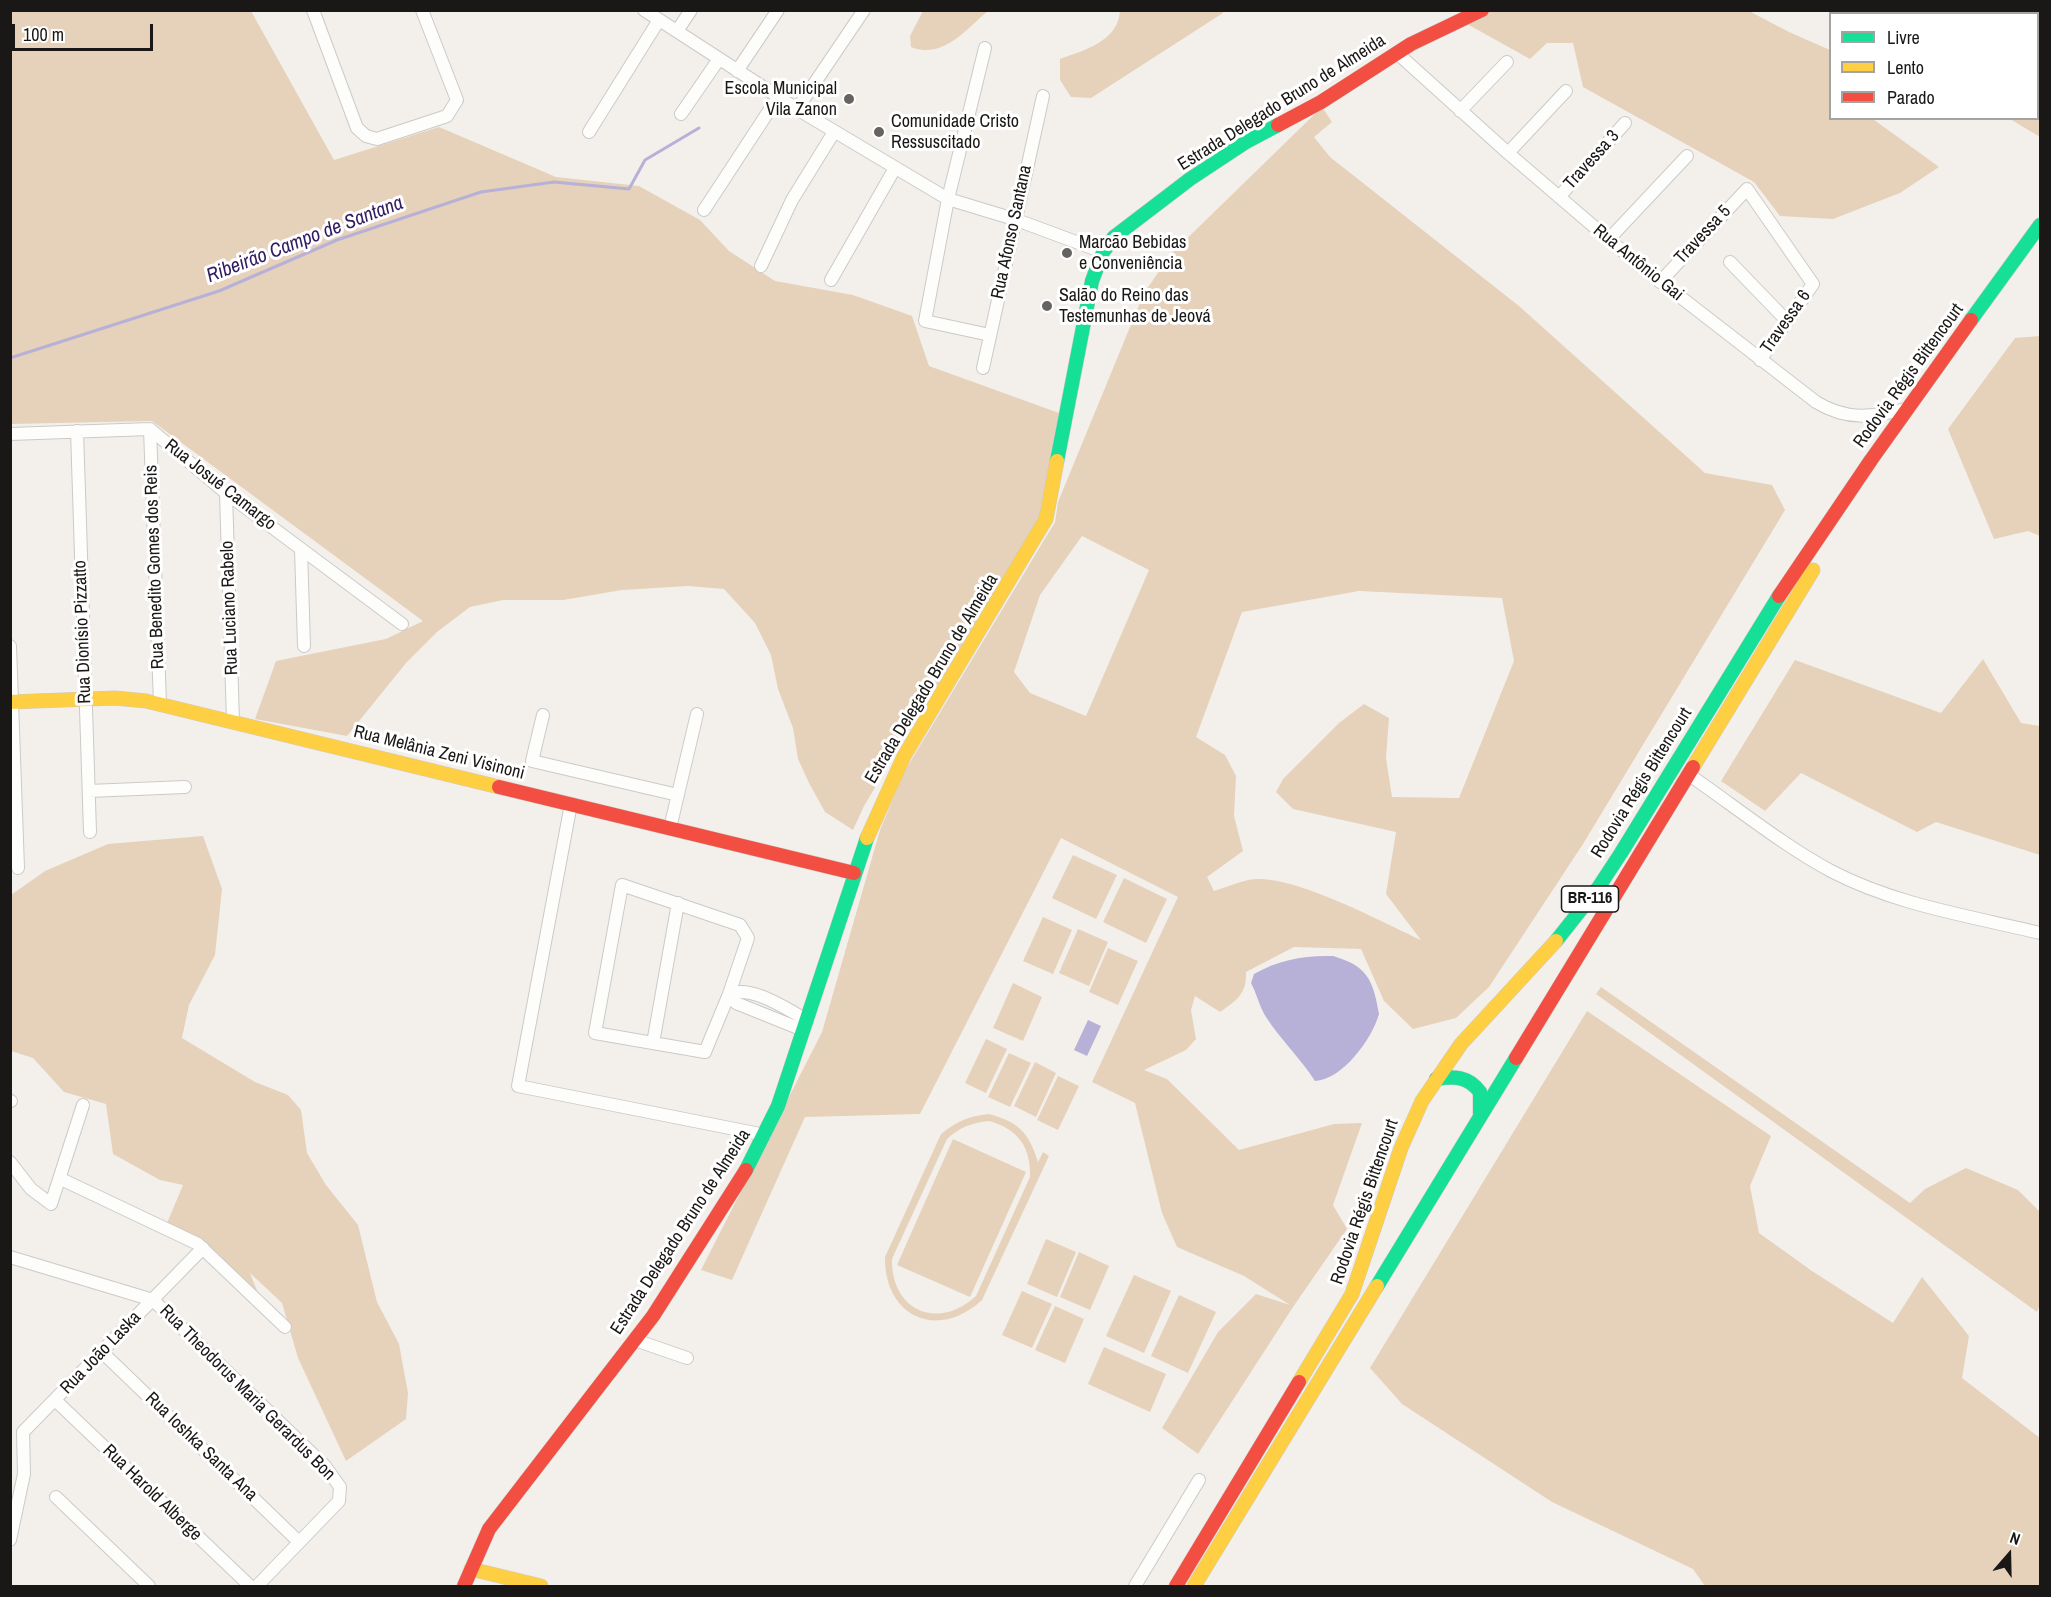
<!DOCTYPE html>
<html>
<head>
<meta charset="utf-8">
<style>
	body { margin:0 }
	#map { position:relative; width:2051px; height:1597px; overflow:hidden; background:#f3f0ec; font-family:"Archivo Narrow",sans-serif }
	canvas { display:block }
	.frame { position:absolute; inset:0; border:12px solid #1a1816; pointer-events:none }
	.legend { position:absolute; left:1829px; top:12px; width:210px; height:108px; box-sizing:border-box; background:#fff; border:2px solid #a3a3a2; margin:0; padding:8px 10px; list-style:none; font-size:18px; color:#1a1816 }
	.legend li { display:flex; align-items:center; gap:12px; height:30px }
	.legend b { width:30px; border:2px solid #a3a3a2 }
	.north { position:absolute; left:1979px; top:1525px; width:60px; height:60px; -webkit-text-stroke:4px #fff; paint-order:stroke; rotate:20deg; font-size:16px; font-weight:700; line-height:24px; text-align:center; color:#1a1816 }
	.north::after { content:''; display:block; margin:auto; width:21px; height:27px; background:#1a1816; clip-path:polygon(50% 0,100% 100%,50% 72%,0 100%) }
	.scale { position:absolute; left:12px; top:24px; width:141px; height:27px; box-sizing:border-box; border:3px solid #1a1816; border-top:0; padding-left:8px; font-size:18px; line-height:21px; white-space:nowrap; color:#1a1816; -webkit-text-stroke:4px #fff; paint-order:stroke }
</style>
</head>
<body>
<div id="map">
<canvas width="2051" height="1597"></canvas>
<div class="frame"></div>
<ul class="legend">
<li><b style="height:8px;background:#16e098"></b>Livre</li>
<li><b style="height:8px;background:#ffcf43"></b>Lento</li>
<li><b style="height:8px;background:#f24e42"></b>Parado</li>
</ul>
<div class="north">N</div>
<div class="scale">100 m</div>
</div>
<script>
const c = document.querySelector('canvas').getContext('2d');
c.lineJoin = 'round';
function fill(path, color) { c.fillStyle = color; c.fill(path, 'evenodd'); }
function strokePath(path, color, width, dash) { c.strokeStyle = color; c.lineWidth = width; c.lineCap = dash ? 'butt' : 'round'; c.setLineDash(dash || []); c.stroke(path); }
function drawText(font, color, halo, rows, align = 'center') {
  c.font = font + ' "Archivo Narrow",sans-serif'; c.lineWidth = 6; c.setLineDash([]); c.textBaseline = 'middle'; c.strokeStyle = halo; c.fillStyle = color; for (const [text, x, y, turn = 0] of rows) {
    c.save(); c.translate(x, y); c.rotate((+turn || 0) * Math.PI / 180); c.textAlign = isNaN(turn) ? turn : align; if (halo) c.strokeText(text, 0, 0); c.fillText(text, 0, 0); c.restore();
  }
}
const green = new Path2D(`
	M1493,10L1749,11L1789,32L1830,50V118L1873,119L1939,167L1900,193L1833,219L1780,216L1754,182L1583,87L1573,43H1547L1530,59L1467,24Z
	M10,11H251L334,160L439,127L556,177L639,186L700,220L729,251L775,281L853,295L912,316L929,366L1059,413L1041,520L968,643L926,702L864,806L853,830L825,812L809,783L798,759L793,728L778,689L771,655L755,623L724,589L688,586L622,590L563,600H503L470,607L437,632L406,663L347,736L255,719L276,661L386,639L423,621L152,421L11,424Z
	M923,11V10L988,11C966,29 943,60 911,47L910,36Z
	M1120,11H1223V13L1091,98L1071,97L1060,80V59C1085,50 1118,41 1120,11Z
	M2038,14L2040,17V137L2010,119L2038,118Z
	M1322,107L1332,122L1314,137L1330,157L1519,306L1705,473L1772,485L1785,510L1583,844L1489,987L1456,1018L1413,1029L1384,1001L1361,949L1294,947L1246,972C1247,994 1236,1001 1220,1012L1195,996L1191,1010L1196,1039L1186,1050L1144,1070L1167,1079L1239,1150L1334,1124L1362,1123L1333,1205L1347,1229L1293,1307L1198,1454L1162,1428L1218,1332L1256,1294L1290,1305L1244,1276L1177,1247L1162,1213L1135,1103L1092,1082L1178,897L1061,838L920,1114L805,1117L732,1280L701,1270L822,1032L880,830L904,772L1055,522L1058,502L1144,293L1171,254ZM1082,536L1149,570L1086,716L1030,693L1014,672L1040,595ZM1359,591L1502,598L1514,661L1459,798L1392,797L1386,758L1389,718L1364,704L1339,723L1283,779L1276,792L1293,809L1396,832L1386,894L1421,940C1380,921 1302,879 1258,879C1245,879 1227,887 1214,891L1207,877L1243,851L1234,816L1236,776L1225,755L1196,737L1242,612Z
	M2040,336V536L2028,531L1994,539L1948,429L2015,338Z
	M1983,659L2021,723L2040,726V855L1936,822L1917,832L1801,773L1765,811L1721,781L1795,660L1941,713Z
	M203,836L222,889L215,955L189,1005L182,1038L255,1082L288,1095L301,1110L307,1153L326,1185L358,1225L377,1302L399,1344L408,1393L406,1419L346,1461L298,1358L282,1303L250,1273L258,1293L204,1241L167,1223L183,1185L160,1180L113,1154L106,1104L64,1092L33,1058L11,1051V895L45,871L108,844Z
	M1073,855L1117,875L1096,919L1052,898Z
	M1124,878L1167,899L1146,943L1103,922Z
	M1043,917L1072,930L1053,974L1023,961Z
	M1078,929L1108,942L1089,986L1059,973Z
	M1108,948L1138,961L1118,1005L1089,992Z
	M1013,983L1042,997L1023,1041L993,1028Z
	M1601,987L1910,1203L1925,1189L1966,1168L2018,1190L2040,1212V1305L2037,1312L1596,994Z
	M1587,1011L1771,1136L1750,1186L1759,1233L1812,1271L1893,1323L1922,1277L1969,1336L1962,1378L2040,1438V1586H1705L1693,1569L1552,1502L1402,1404L1370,1368Z
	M986,1039L1007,1049L986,1093L965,1083Z
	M1009,1053L1031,1063L1010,1107L988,1097Z
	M1035,1062L1056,1073L1036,1117L1014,1106Z
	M1058,1076L1079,1086L1058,1130L1037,1120Z
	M989,1114C1019,1122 1029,1133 1038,1162L1043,1152L1049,1156L982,1300C938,1341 884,1317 885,1257L941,1134C957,1121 969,1116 989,1114ZM989,1121C1018,1129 1031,1147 1030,1177L976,1296C938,1331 891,1311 892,1259L947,1139C960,1127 971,1123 989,1121Z
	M953,1139L1026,1172L970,1297L897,1265Z
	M1046,1239L1076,1252L1057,1297L1027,1284Z
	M1079,1252L1109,1266L1090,1310L1060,1297Z
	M1134,1275L1171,1291L1144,1353L1106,1336Z
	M1022,1291L1052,1304L1032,1348L1002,1335Z
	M1179,1295L1216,1312L1188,1373L1151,1356Z
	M1055,1306L1084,1319L1065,1363L1035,1350Z
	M1104,1347L1166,1374L1150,1412L1088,1384Z`);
const water = new Path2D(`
	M1333,956C1367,966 1373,979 1379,1014C1372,1039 1342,1080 1315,1081C1300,1058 1281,1040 1266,1017C1259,1006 1257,994 1251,983L1254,974C1278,960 1305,955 1333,956Z
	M1088,1020L1101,1026L1087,1056L1074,1050Z`);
const stream = new Path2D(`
	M10,358L219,291L337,240L481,192L554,182L629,189L645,160L699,128`);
const street = new Path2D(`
	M313,10L357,128L366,136L377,139L447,116L457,100L422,10
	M644,10L797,109L948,199L1014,219L1103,252
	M677,31L691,10
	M985,48L948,199L925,321L990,335
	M1397,53L1508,153L1634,261L1816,402C1847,421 1872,417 1906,409
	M737,71L778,10
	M797,109L864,10
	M1460,111L1507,62
	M681,114L719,59
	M589,132L659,20
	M1508,153L1566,91
	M1559,197L1625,123
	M704,210L778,97
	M1609,239L1687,156
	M1730,262L1787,321
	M761,266L792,200L834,132
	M831,280L895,168
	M1660,282L1747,189L1813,284L1760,360
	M983,368L1043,96
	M150,429L160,704
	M77,431L90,832
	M10,434L150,429L226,493L402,624
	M226,493L233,722
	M301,549L304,646
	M10,646L18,868
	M543,715L532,761L678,795
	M1688,774C1733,805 1784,846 1831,871C1896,905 1970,916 2040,933
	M89,791L185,787
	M571,804L518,1086L765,1135
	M670,828L697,714
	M622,885L740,925L748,938L729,994L705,1052L595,1033Z
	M803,1030L736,1003L729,994C753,985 786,1009 807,1020
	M653,1043L678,903
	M10,1101H11
	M10,1162L31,1189L51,1204L83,1105
	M61,1179L198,1244L285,1327
	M10,1257L153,1300L325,1466L340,1487L339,1501L257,1586
	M635,1340L687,1358
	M102,1352L299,1542
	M55,1400L250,1586
	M23,1432L203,1248
	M56,1497L149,1586
	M10,1540L24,1474L23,1432
	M1135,1586L1199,1480`);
const fast = new Path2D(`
	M1971,320L2040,225
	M1057,461L1092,281L1103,252L1114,237L1190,179L1246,142L1278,125
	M1556,941L1598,888L1621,853L1779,596
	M1436,1079C1454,1076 1468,1076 1480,1092V1114
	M746,1170L778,1106L867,838
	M1377,1286L1516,1058`);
const slow = new Path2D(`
	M10,702L115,698L146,701L499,787
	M1693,767L1813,570
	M867,838L904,756L1046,519L1057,461
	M1299,1382L1352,1294L1401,1148L1422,1101L1461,1044L1556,941
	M471,1569L541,1586
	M1194,1586L1377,1286`);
const jam = new Path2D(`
	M1278,125L1321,102L1411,44L1482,10
	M1779,596L1871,460L1971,320
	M499,787L854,873
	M1516,1058L1693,767
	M464,1586L489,1529L653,1316L746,1170
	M1176,1586L1299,1382`);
const markers = [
	[849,99,6,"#666461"],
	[879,132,6,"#666461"],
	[1067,253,6,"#666461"],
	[1047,306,6,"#666461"]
];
const shields = [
	[1590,899,57]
];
const shieldNames = [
	["BR-116",1590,899]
];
const poiNames = [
	["Escola Municipal",837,89,"right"],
	["Vila Zanon",837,110,"right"],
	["Comunidade Cristo",891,122],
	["Ressuscitado",891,143],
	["Marcão Bebidas",1079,243],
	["e Conveniência",1079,264],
	["Salão do Reino das",1059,296],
	["Testemunhas de Jeová",1059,317]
];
const streetNames = [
	["Estrada Delegado Bruno de Almeida",1282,103,-32],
	["Travessa 3",1592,160,-48],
	["Rua Afonso Santana",1012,232,-78],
	["Travessa 5",1703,235,-47],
	["Rua Antônio Gai",1638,263,39],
	["Travessa 6",1786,322,-55],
	["Rodovia Régis Bittencourt",1909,376,-54],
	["Rua Josué Camargo",220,485,38],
	["Rua Benedito Gomes dos Reis",155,567,-92],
	["Rua Luciano Rabelo",230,608,-92],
	["Rua Dionísio Pizzatto",83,632,-92],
	["Estrada Delegado Bruno de Almeida",932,679,-59],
	["Rua Melânia Zeni Visinoni",439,753,14],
	["Rodovia Régis Bittencourt",1642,783,-58],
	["Rodovia Régis Bittencourt",1365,1202,-71],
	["Estrada Delegado Bruno de Almeida",681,1232,-57],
	["Rua João Laska",101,1353,-46],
	["Rua Theodorus Maria Gerardus Bon",247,1393,45],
	["Rua Ioshka Santa Ana",201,1447,44],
	["Rua Harold Alberge",152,1493,44]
];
const waterNames = [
	["Ribeirão Campo de Santana",305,240,-21]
];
fill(green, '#e6d2ba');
fill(water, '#b7b0d7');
strokePath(stream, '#b7b0d7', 3);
strokePath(street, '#cccac7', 14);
strokePath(fast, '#cccac7', 15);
strokePath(slow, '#cccac7', 15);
strokePath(jam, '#cccac7', 15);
strokePath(street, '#fdfdfc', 12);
strokePath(fast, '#16e098', 14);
strokePath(slow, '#ffcf43', 14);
strokePath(jam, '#f24e42', 14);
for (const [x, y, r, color] of markers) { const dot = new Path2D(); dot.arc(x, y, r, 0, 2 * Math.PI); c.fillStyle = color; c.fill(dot); strokePath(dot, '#fff', 2); }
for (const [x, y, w] of shields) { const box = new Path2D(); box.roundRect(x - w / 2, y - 13, w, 26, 4.5); c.fillStyle = '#fff'; c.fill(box); strokePath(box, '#1a1816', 1.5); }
drawText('bold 16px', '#1a1816', null, shieldNames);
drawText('18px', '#1a1816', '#fff', poiNames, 'left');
drawText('18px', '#1a1816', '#fff', streetNames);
drawText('italic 20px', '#301c61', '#fff', waterNames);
</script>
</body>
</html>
